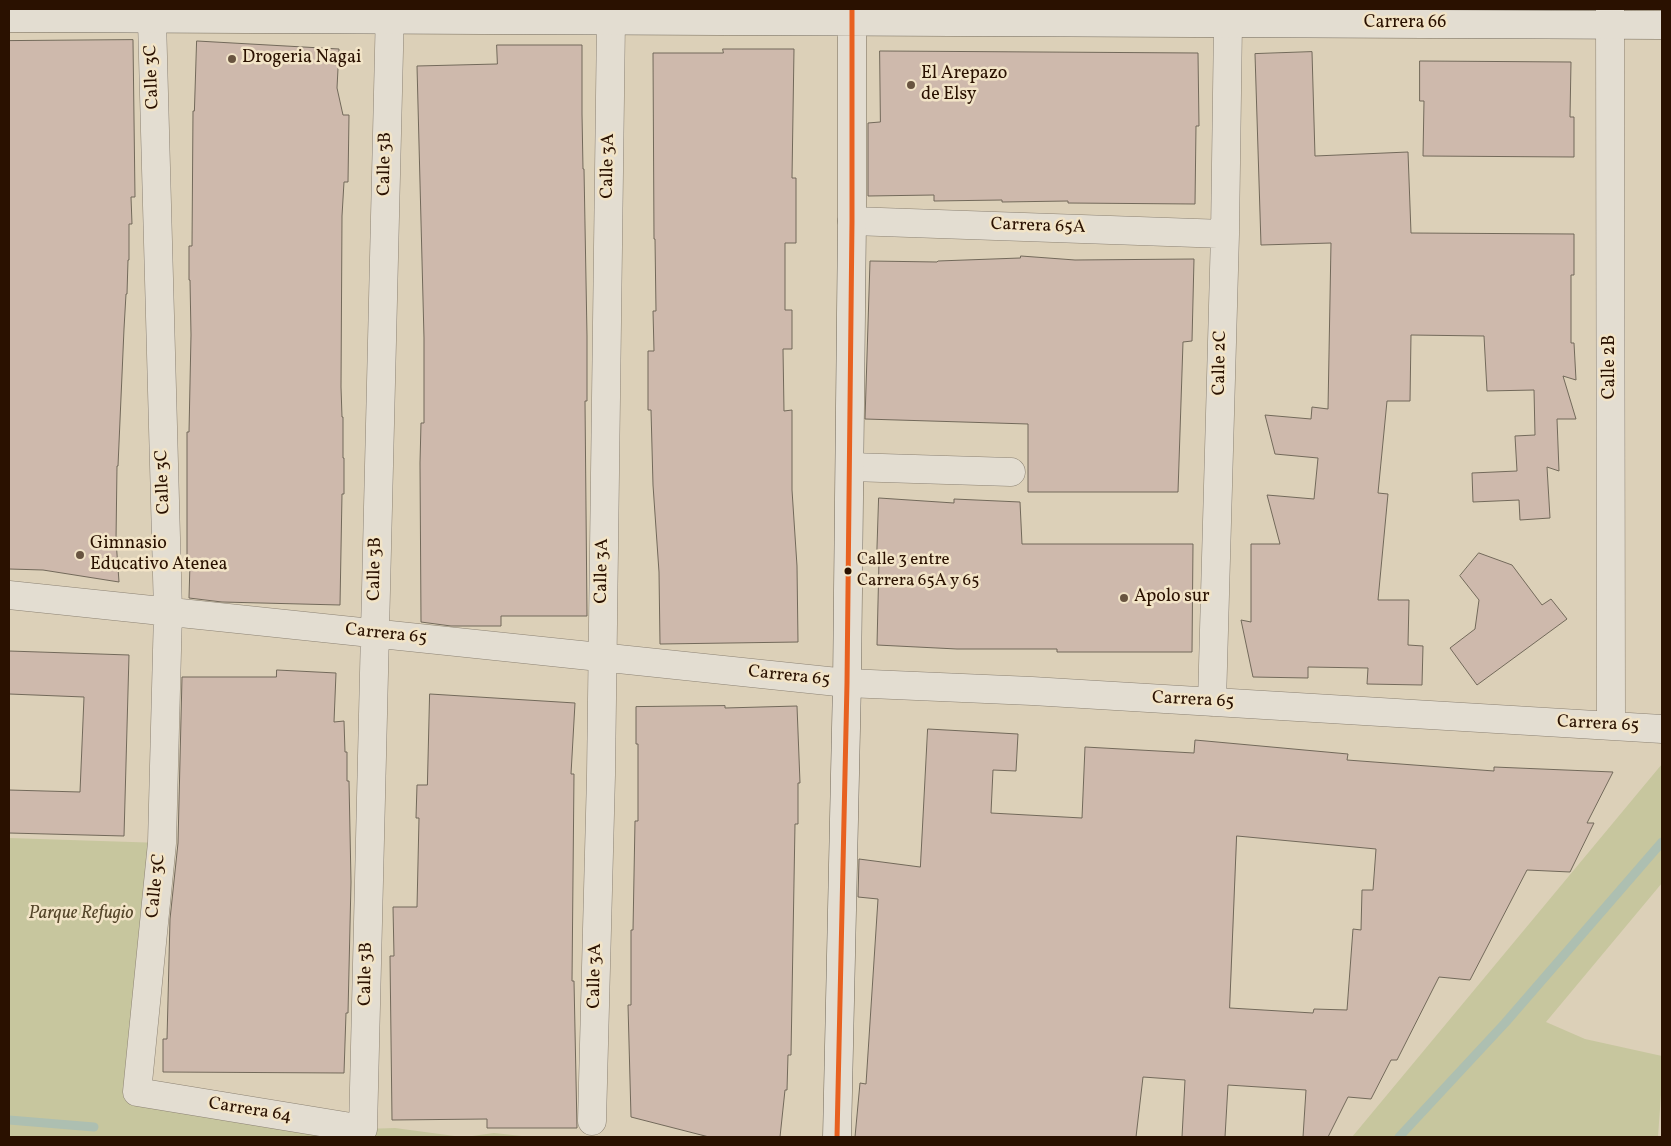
<!DOCTYPE html>
<html>
<head>
<meta charset="utf-8">
<style>
	body { margin:0 }
	#map { position:relative; width:1671px; height:1146px; overflow:hidden; background:#dcd0b8; font-family:Vollkorn,serif }
	canvas { display:block }
	.frame { position:absolute; inset:0; border:10px solid #2a1100; pointer-events:none }
</style>
</head>
<body>
<div id="map">
<canvas width="1671" height="1146"></canvas>
<div class="frame"></div>
</div>
<script>
const c = document.querySelector('canvas').getContext('2d');
c.lineJoin = 'round';
function fill(path, color) { c.fillStyle = color; c.fill(path, 'evenodd'); }
function strokePath(path, color, width, dash) { c.strokeStyle = color; c.lineWidth = width; c.lineCap = dash ? 'butt' : 'round'; c.setLineDash(dash || []); c.stroke(path); }
function drawText(font, color, halo, rows, align = 'center') {
  c.font = font + ' Vollkorn,serif'; c.lineWidth = 5; c.setLineDash([]); c.textBaseline = 'middle'; c.strokeStyle = halo; c.fillStyle = color; for (const [text, x, y, turn = 0] of rows) {
    c.save(); c.translate(x, y); c.rotate((+turn || 0) * Math.PI / 180); c.textAlign = isNaN(turn) ? turn : align; if (halo) c.strokeText(text, 0, 0); c.fillText(text, 0, 0); c.restore();
  }
}
const green = new Path2D(`
	M1662,764V883L1546,1022L1585,1039L1662,1056V1080L1658,1137H1352Z
	M9,838L162,843L137,1092L363,1129L395,1128L462,1137H9Z
	M494,1133L531,1137H465Z`);
const stream = new Path2D(`
	M9,1120L94,1127
	M1399,1137L1505,1023L1662,842`);
const building = new Path2D(`
	M133,40L135,197H131L132,224H129V260H128L127,294H126L124,329L118,466H117L116,540L119,582L43,570L9,569V41Z
	M197,41L339,49L337,88L343,115H349L348,182H344L342,216L341,387L342,417H343V458H344V494H342L340,605L222,602L189,598L190,563H187V432H189L191,335L190,280H189V246H192L193,111H194Z
	M497,45H582V114L583,169H584L587,336V401H585L587,616H501V626H451L421,622L420,463L421,423H424V338L417,66L497,64Z
	M723,49H794L792,178H796V243H785V310H792V349H783L784,411L792,410V490L797,566L798,642L660,644L659,572L653,485L651,410H648V351H654L653,311H656L655,239H654L653,53H723Z
	M880,51L1198,53L1199,126H1196L1195,204L1068,203V201L1002,202V200L934,201V195L868,196V123L880,122Z
	M1312,52L1315,156L1408,152L1411,233L1574,234V275H1571V343H1574L1576,380L1563,376L1576,419H1557L1559,471L1547,467L1550,518L1520,520L1519,500L1473,502L1472,473L1517,471L1515,436L1535,435L1534,390L1487,391L1484,336L1411,335L1410,401H1387L1378,493L1388,494L1378,600H1409L1408,645L1423,646L1422,685L1367,684L1368,668L1308,667V678L1253,677L1241,620L1251,622V544H1280L1267,495L1314,499L1318,458L1275,454L1265,415L1311,419L1312,407L1328,409L1331,243L1261,245L1255,54Z
	M1420,61L1571,62L1570,117H1574V157L1423,156L1424,101H1420Z
	M1021,256L1075,260L1194,259L1192,341L1183,342L1178,492H1028V424L865,419L870,261L937,262L938,261L1020,258Z
	M879,498L954,503V499L1020,502L1022,544H1193L1192,652H1057V649H957L877,645L879,560H877Z
	M1479,553L1512,565L1542,605L1551,599L1567,619L1477,685L1450,648L1475,629L1479,600L1460,576Z
	M9,651L129,655L124,836L9,833V790L80,792L84,697L9,694Z
	M277,670L336,673L334,722L344,721L345,752H347V781H349L351,882L348,1013H346L344,1073L163,1072V1039H167L168,1000L170,919L178,843L182,677H276Z
	M430,694L575,703L571,774H574L572,981H574L577,1128H487V1119L392,1120L390,956H394L393,907H417L419,818H416L417,785H427Z
	M725,706V708L797,706L800,783H798V824H795L791,1055H788L787,1090H785L780,1137H709L631,1117L628,1005H631V930H633L635,821H638V744H636V707Z
	M928,729L1018,734L1016,771L993,770L991,813L1082,818L1085,747L1194,753L1195,740L1348,754L1347,760L1494,771V767L1613,772L1587,823H1594L1570,872L1527,870L1470,980L1439,977L1397,1060H1391L1371,1099L1348,1097L1328,1137H1303L1306,1090L1228,1085L1225,1137H1182L1185,1080L1143,1077L1136,1137H855L860,1083L866,1084L878,899L858,897L859,859L920,867ZM1237,836L1376,849L1373,890H1362L1361,930L1353,929L1347,1010L1314,1009L1313,1013L1230,1008Z`);
const street = new Path2D(`
	M1610,9L1611,725
	M152,20L168,612L162,843L137,1092L363,1129L390,9
	M852,221L1225,234
	M850,467L1011,472
	M9,595L847,683L1032,691L1662,729
	M1212,702L1225,234L1228,23
	M592,1121L601,775L611,21`);
const secondary = new Path2D(`
	M9,18L1662,25
	M837,1137L847,683L852,221V9`);
const bus1 = new Path2D(`
	M837,1137L847,683L852,221V9`);
const markers = [
	[232,59,5,"#685440"],
	[911,85,5,"#685440"],
	[80,555,5,"#685440"],
	[848,571,4.5,"#2a1100"],
	[1124,598,5,"#685440"]
];
const busNames = [
	["Calle 3 entre",857,561],
	["Carrera 65A y 65",857,582]
];
const streetNames = [
	["Carrera 66",1405,24],
	["Calle 3C",153,77,-92],
	["Calle 3B",386,164,-89],
	["Calle 3A",609,166,-89],
	["Carrera 65A",1038,227,2],
	["Calle 2C",1221,363,-89],
	["Calle 2B",1611,367,-90],
	["Calle 3C",164,482,-92],
	["Calle 3B",376,569,-89],
	["Calle 3A",603,571,-89],
	["Carrera 65",386,635,6],
	["Carrera 65",789,677,6],
	["Carrera 65",1193,701,3],
	["Carrera 65",1598,725,3],
	["Calle 3C",157,886,-84],
	["Calle 3B",367,974,-89],
	["Calle 3A",596,976,-89],
	["Carrera 64",250,1111,9]
];
const poiNames = [
	["Drogeria Nagai",242,59],
	["El Arepazo",921,75],
	["de Elsy",921,96],
	["Gimnasio",90,545],
	["Educativo Atenea",90,566],
	["Apolo sur",1134,598]
];
const parkNames = [
	["Parque Refugio",81,915]
];
fill(green, '#c7c69e');
strokePath(stream, '#adbfb1', 9);
fill(building, '#ceb9ac');
strokePath(building, '#72695a', 1);
strokePath(street, '#8c8273', 29);
strokePath(secondary, '#72695a', 29);
strokePath(street, '#e3ddd1', 28);
strokePath(secondary, '#e3ddd1', 28);
strokePath(bus1, '#e86120', 5);
for (const [x, y, r, color] of markers) { const dot = new Path2D(); dot.arc(x, y, r, 0, 2 * Math.PI); c.fillStyle = color; c.fill(dot); strokePath(dot, '#f2e4c7', 2); }
drawText('17px', '#2a1100', '#f2e4c7', busNames, 'left');
drawText('18px', '#2a1100', '#f2e4c7', streetNames);
drawText('18px', '#2a1100', '#f2e4c7', poiNames, 'left');
drawText('italic 18px', '#544529', '#f2e4c7', parkNames);
</script>
</body>
</html>
